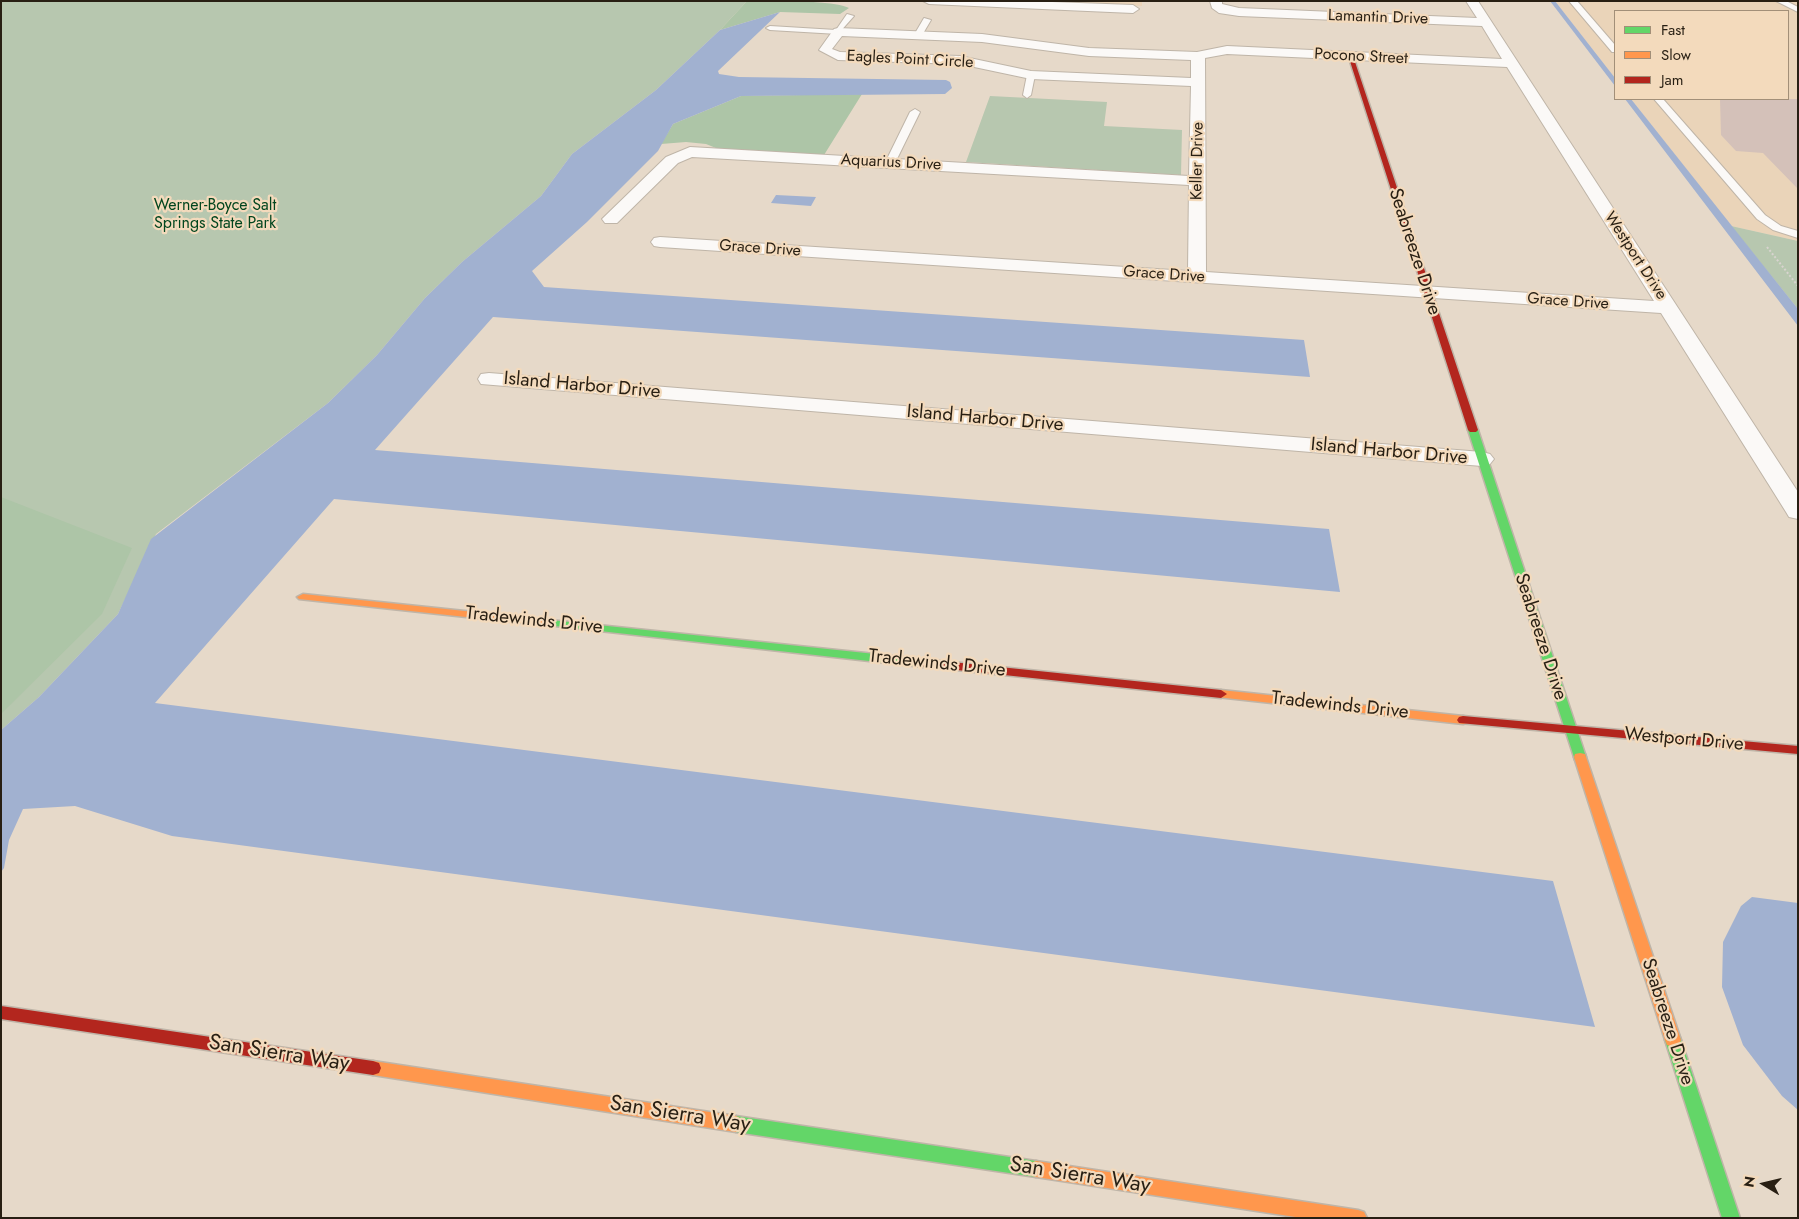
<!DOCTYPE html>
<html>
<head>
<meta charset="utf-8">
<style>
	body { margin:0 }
	#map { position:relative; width:1799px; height:1219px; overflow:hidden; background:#e6d9c9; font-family:Jost,sans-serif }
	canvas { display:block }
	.frame { position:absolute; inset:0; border:2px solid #281f13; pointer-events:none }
	.legend { position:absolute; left:1614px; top:10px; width:175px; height:90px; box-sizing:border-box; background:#f3dabc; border:1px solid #a28f78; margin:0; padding:6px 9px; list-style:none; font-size:15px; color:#281f13 }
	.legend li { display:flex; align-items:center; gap:10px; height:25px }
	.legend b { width:25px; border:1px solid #a28f78 }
	.north { position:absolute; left:1739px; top:1159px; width:50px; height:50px; -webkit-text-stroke:4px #f3dabc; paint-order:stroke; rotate:279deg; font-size:14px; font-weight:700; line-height:20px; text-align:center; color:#281f13 }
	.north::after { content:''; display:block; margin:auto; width:18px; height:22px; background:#281f13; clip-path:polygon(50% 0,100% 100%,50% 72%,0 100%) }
</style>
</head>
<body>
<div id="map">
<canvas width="1799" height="1219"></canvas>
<div class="frame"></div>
<ul class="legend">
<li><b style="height:6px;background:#63d668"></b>Fast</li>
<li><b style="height:6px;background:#ff974d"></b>Slow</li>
<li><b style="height:6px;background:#b3261e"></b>Jam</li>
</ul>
<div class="north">N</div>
</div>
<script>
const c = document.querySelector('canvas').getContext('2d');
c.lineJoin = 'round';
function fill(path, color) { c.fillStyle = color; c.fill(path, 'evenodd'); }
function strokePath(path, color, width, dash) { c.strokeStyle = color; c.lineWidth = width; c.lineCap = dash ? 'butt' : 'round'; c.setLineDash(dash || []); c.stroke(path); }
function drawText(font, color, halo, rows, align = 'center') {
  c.font = font + ' Jost,sans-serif'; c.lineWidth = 4.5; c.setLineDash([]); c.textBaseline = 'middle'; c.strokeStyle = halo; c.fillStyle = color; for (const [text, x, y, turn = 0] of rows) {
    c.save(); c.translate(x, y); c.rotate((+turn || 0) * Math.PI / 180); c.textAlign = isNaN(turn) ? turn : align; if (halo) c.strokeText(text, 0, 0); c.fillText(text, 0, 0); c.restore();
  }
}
const built = new Path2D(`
	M1032,1H1142V6Z
	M1555,1H1798V241L1731,226L1631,99H1788V11H1615V78Z`);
const green = new Path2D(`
	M1,1H747L720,30L656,90L572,154L541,196L462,262L425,298L377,355L328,403L156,534L118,614L39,697L1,730Z
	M990,96L1107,102L1104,126L1182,130L1181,175L966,162Z
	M1731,226L1798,241V309Z`);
const forest = new Path2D(`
	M747,1C767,1 836,0 849,8L840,14L780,12L720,30Z
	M862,94L824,155L721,150L706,144L686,142L661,144L673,124L741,96Z
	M1,497L132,548L102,614L1,714Z`);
const water = new Path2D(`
	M1550,1H1555L1615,78V86Z
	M780,12L718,71L719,74L739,77L946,80L950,82L952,88L945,94L741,96L673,124L658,151L587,222L532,271L544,287L1304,340L1310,377L493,317L375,450L1329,529L1340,592L334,499L155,703L1553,881L1595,1027L172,836L75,806L23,809L9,840L4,868L1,872V730L39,697L118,614L151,539L328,403L377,355L425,298L462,262L541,196L572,154L656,90L720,30Z
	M1625,99H1631L1798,309V326Z
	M776,195L816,197L811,206L771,203Z
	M1752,897L1798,903V1110L1782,1096L1743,1045L1722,987L1723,942L1741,906Z`);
const building = new Path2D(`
	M1720,99H1798V189L1763,153L1736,151L1721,135Z`);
const path = new Path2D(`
	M1767,247L1798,286`);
const lane = new Path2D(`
	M1569,1H1577L1615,45V52H1612Z
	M1776,1H1786L1798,7V12Z
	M847,14L854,16L838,34L770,30L766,28L770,26L836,30Z
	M924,18L931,20L921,37H915L914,35Z
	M1031,72L1035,75L1031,95L1027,98L1023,95L1027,75Z
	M1654,99H1663L1765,215L1781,226L1798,231V238L1773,230L1757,219Z
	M915,109L920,112L895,163L886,165L885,163L910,112Z`);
const street = new Path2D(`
	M923,1H1025L1133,5L1139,9L1133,13L929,4Z
	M1210,1H1222V4L1239,8L1477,18L1466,1H1478L1798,492V519L1789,517L1786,512L1661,313L660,247L654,246L651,242L654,238L660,237L1188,271L1189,185L692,157L678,163L617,223H605L602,219L666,157L690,147L1189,176L1191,86L1031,79L960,64L838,60L819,50L834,29L838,28L982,34L1089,48L1197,52L1227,46L1502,59L1482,26L1239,16L1219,13L1212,8ZM842,36L982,42L1089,56L1191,60V78L1031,71L960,56L840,52L832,49ZM1227,54L1507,67L1654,301L1206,272L1205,58Z
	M489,373L1482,452L1490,454L1494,459L1490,464L1482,466L481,384L478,379L481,374Z`);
const fast = new Path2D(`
	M1473,427L1478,430L1586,757L1585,760H1575L1574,757L1468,430Z
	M550,620L923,659L929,663L923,667L546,625L544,623Z
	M1673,1033L1679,1035L1681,1040L1740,1218H1722L1665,1040L1667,1035Z
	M736,1116L1036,1161L1042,1163L1045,1169L1042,1175L1036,1177L736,1132L730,1129L728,1124L730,1119Z`);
const slow = new Path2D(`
	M303,594L550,620L556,623L550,626L299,599L297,597Z
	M1221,690L1463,716L1467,717L1469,720L1467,723L1463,724L1217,697L1215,694Z
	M1580,753L1585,754L1586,757L1681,1040L1679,1045L1673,1047L1667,1045L1665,1040L1574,757L1575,754Z
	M373,1061L736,1116L742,1119L744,1124L742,1129L736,1132L373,1075L367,1073L365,1068L367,1063Z
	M1036,1161L1358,1210L1364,1212L1367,1218H1302L1036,1177L1030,1175L1027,1169L1030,1163Z`);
const jam = new Path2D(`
	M1348,55L1353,56L1478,430L1476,432H1470L1468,430Z
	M923,659L1221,690L1227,694L1221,698L919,666L917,663Z
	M1463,716L1798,746V754L1459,723L1457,720L1459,717Z
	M1,1006L373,1061L379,1063L381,1068L379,1073L373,1075L1,1019Z`);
const farStreetnames = [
	["Lamantin Drive",1378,18,2],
	["Pocono Street",1361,57,3],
	["Eagles Point Circle",910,60,3],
	["Keller Drive",1198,161,-89],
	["Aquarius Drive",891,163,3],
	["Grace Drive",760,249,4],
	["Westport Drive",1635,256,57],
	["Grace Drive",1164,275,4],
	["Grace Drive",1568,302,4]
];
const farParknames = [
	["Werner-Boyce Salt",215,206],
	["Springs State Park",215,224]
];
const streetNames = [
	["Seabreeze Drive",1414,252,72],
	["Island Harbor Drive",582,386,5],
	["Island Harbor Drive",985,419,5],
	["Island Harbor Drive",1389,452,5],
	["Tradewinds Drive",534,621,6],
	["Seabreeze Drive",1540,637,72],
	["Tradewinds Drive",937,664,6],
	["Tradewinds Drive",1340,706,6],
	["Westport Drive",1684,740,5],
	["Seabreeze Drive",1667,1022,72]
];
const nearStreetnames = [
	["San Sierra Way",279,1054,9],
	["San Sierra Way",680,1115,9],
	["San Sierra Way",1080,1176,9]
];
fill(built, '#ead4b9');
fill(green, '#b7c7af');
fill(forest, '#adc5a7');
fill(water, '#a1b1d0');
fill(building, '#d4c1b9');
strokePath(lane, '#bfb5a8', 2);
strokePath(street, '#bfb5a8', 2);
strokePath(fast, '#bfb5a8', 3);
strokePath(slow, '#bfb5a8', 3);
strokePath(jam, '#bfb5a8', 3);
strokePath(path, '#d8d4cf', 2, [2, 2]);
fill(lane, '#fbf9f7');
fill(street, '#fbf9f7');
fill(fast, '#63d668');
fill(slow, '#ff974d');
fill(jam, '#b3261e');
drawText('16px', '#281f13', '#f3dabc', farStreetnames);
drawText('16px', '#01451e', '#f3dabc', farParknames);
drawText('19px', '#281f13', '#f3dabc', streetNames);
drawText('22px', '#281f13', '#f3dabc', nearStreetnames);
</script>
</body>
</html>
